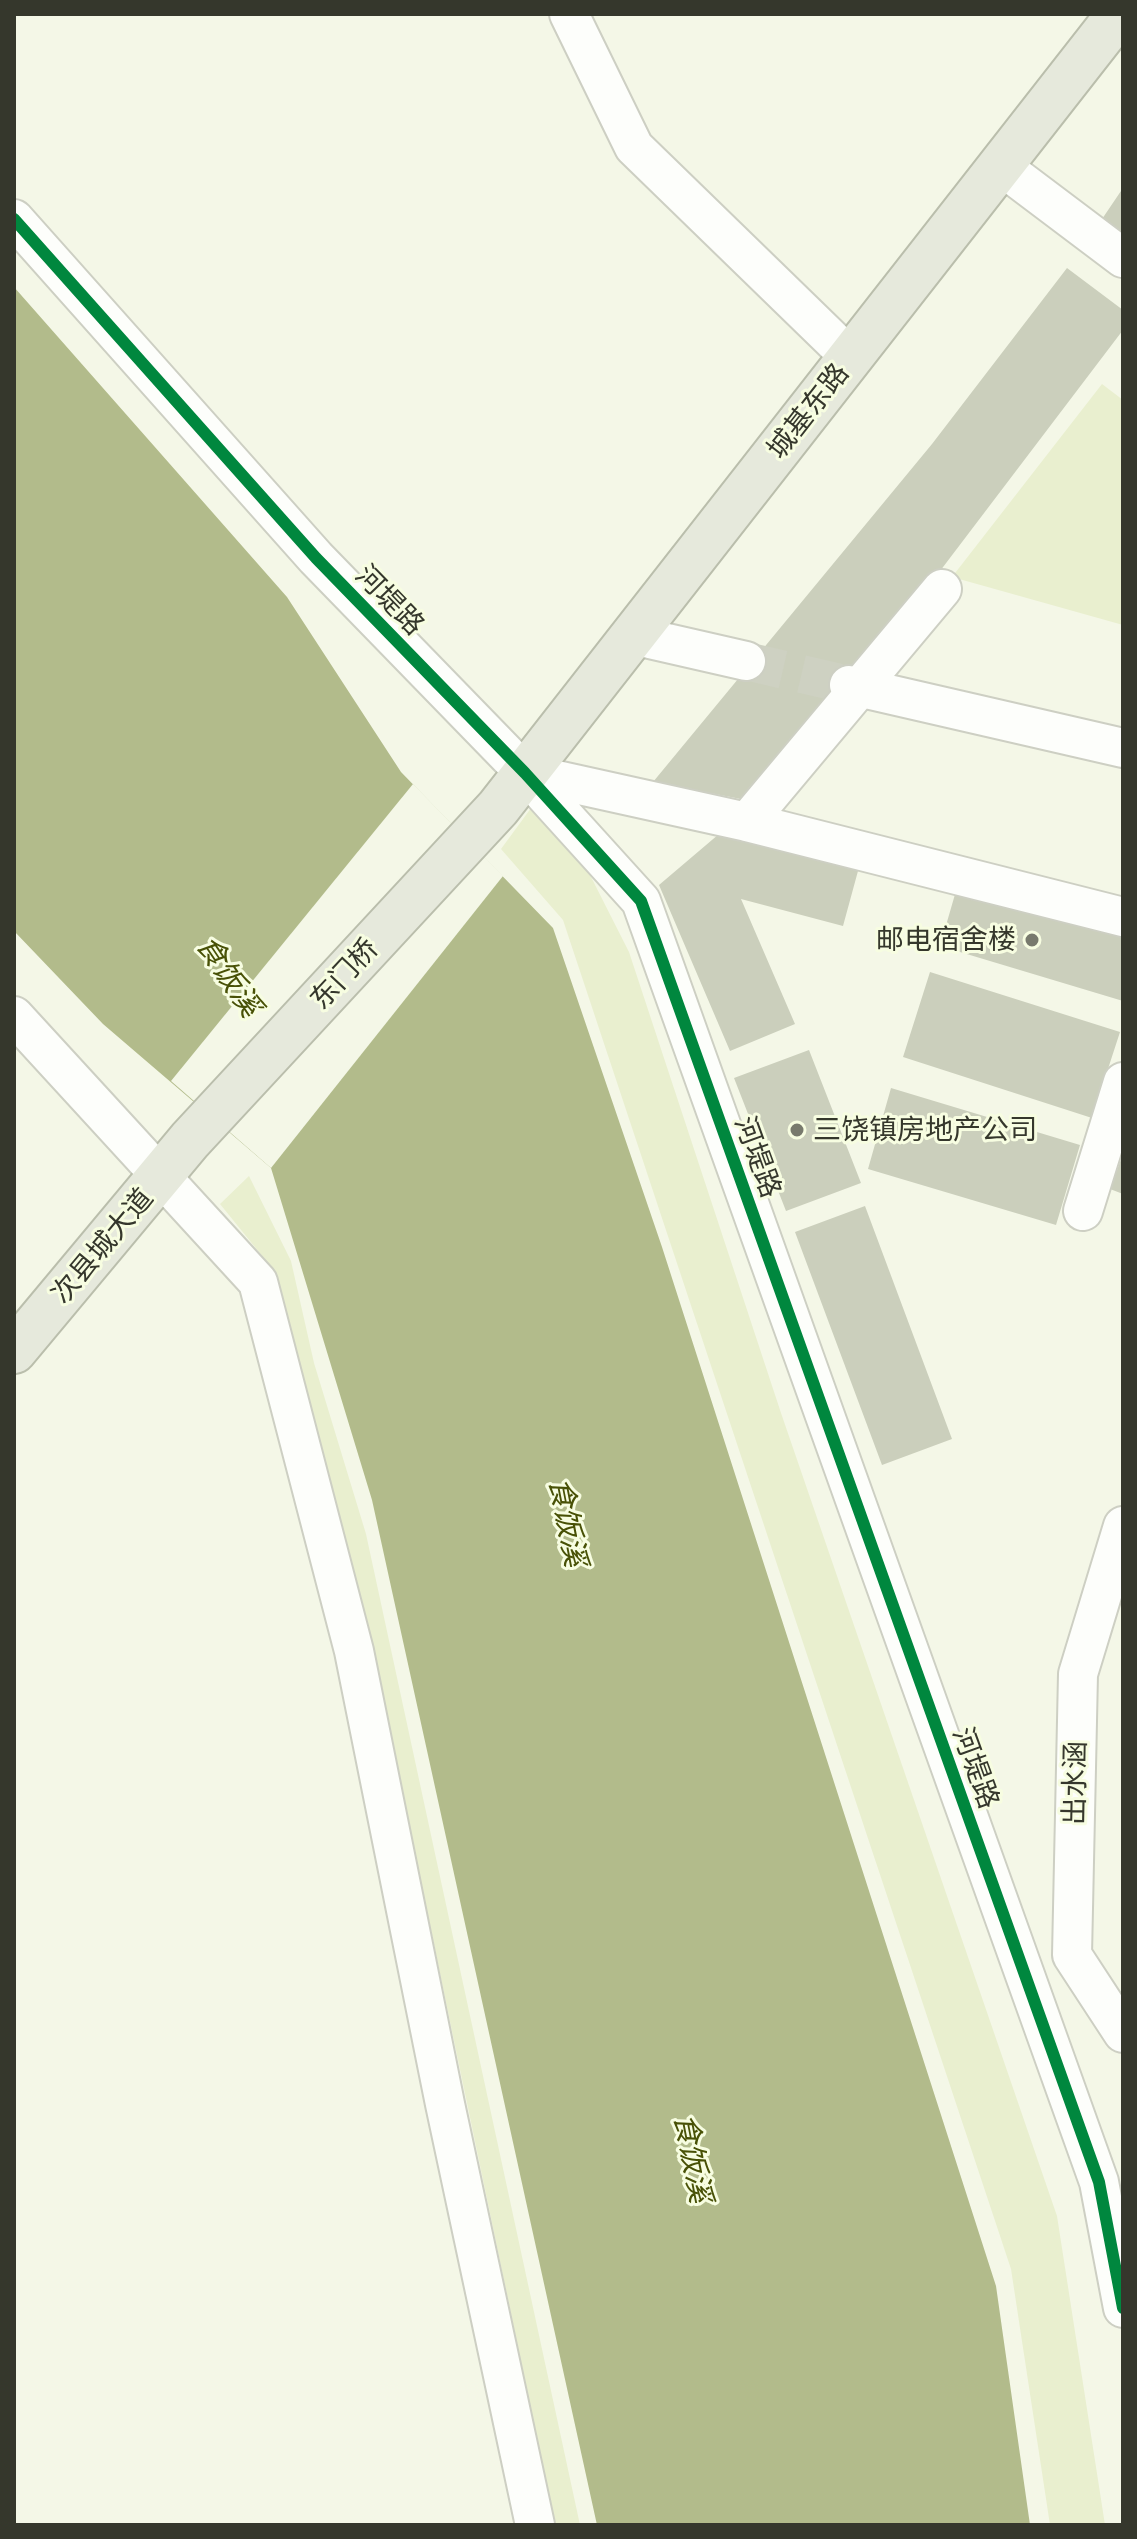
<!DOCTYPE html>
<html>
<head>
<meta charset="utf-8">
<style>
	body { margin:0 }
	#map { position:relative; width:1137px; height:2539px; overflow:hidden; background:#f4f7e7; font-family:Barlow,sans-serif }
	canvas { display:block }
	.frame { position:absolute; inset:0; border:16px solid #35372c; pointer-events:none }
</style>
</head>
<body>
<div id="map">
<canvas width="1137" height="2539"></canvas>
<div class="frame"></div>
</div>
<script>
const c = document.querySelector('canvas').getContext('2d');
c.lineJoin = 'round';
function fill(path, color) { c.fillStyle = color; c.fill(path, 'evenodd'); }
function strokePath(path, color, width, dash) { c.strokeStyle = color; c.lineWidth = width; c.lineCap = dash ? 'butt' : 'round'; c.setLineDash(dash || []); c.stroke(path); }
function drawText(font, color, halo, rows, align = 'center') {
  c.font = font + ' Barlow,"Noto Sans SC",sans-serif'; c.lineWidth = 6; c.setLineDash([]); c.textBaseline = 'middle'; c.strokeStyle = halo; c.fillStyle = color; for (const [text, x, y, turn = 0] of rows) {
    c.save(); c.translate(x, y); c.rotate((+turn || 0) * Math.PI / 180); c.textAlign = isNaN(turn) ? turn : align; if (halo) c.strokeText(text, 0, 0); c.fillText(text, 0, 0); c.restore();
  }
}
const green = new Path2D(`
	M1102,384L1123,400V625L952,577Z
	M534,804L588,871L629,952L781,1413L1057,2216L1105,2525H1050L1011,2269L563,920L501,849Z
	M249,1176L291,1261L314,1363L366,1534L580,2525H555L374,1657L276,1273L220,1204Z`);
const water = new Path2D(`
	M14,287L287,597L401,772L553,928L662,1247L996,2286L1030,2525H597L372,1500L271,1168L103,1024L14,931Z`);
const pier = new Path2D(`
	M413,784L503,876L271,1168L171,1081Z`);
const building = new Path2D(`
	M1123,188V245L1098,225Z
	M1067,268L1123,310V330L937,575L746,800L653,782L932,444Z
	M719,834L858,871L843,926L741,899L795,1024L730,1051L659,885Z
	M958,884L1123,933V1001L940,946Z
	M930,972L1120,1032L1092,1118L903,1057Z
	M809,1050L861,1183L786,1211L734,1078Z
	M891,1088L1080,1145L1056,1225L868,1169Z
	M1123,1154V1194L1110,1189Z
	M865,1206L952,1439L882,1465L795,1232Z`);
const minorTunnel = new Path2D(`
	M746,661L849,685`);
const minor = new Path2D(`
	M569,14L634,147L850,357
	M1001,166L1123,258
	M14,219L316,558L525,773L641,901L1099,2182L1123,2308
	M632,635L746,661
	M849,685L1123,748
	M525,773L747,822L1123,917
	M747,822L942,589
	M14,1016L258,1282L354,1651L445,2104L535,2525
	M1083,1211L1123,1082
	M1123,1526L1078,1674L1072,1955L1123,2033`);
const highway = new Path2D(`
	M14,1351L190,1140L498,808L1119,14`);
const cycleway = new Path2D(`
	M14,219L316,558L525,773L641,901L1099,2182L1123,2308`);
const markers = [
	[1032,940,8,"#787a6d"],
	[797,1130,8,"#787a6d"]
];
const streetNames = [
	["城基东路",808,411,-52],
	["河堤路",390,600,46],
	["东门桥",344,974,-47],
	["河堤路",758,1157,70],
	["次县城大道",102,1246,-50],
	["河堤路",976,1768,70],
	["出水涵",1075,1783,-89]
];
const poiNames = [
	["邮电宿舍楼",1016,940],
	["三饶镇房地产公司",813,1130,"left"]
];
const waterNames = [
	["食饭溪",229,976,56],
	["食饭溪",568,1522,79],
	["食饭溪",693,2158,79]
];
fill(green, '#e9efcf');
fill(water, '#b2bb8b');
fill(pier, '#f4f7e7');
fill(building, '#cbcfbc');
strokePath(minorTunnel, '#ced1c2', 38, [38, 19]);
strokePath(minor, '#cdcfc3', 42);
strokePath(highway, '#babeac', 48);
strokePath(minor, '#fdfefb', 38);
strokePath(highway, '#e6e9dc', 44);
strokePath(cycleway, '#00873e', 12);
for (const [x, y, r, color] of markers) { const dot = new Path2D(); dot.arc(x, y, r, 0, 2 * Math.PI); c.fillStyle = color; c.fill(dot); strokePath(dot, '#f7fde1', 3); }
drawText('28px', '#35372c', '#f7fde1', streetNames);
drawText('28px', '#35372c', '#f7fde1', poiNames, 'right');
drawText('italic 30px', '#485106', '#f7fde1', waterNames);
</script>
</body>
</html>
